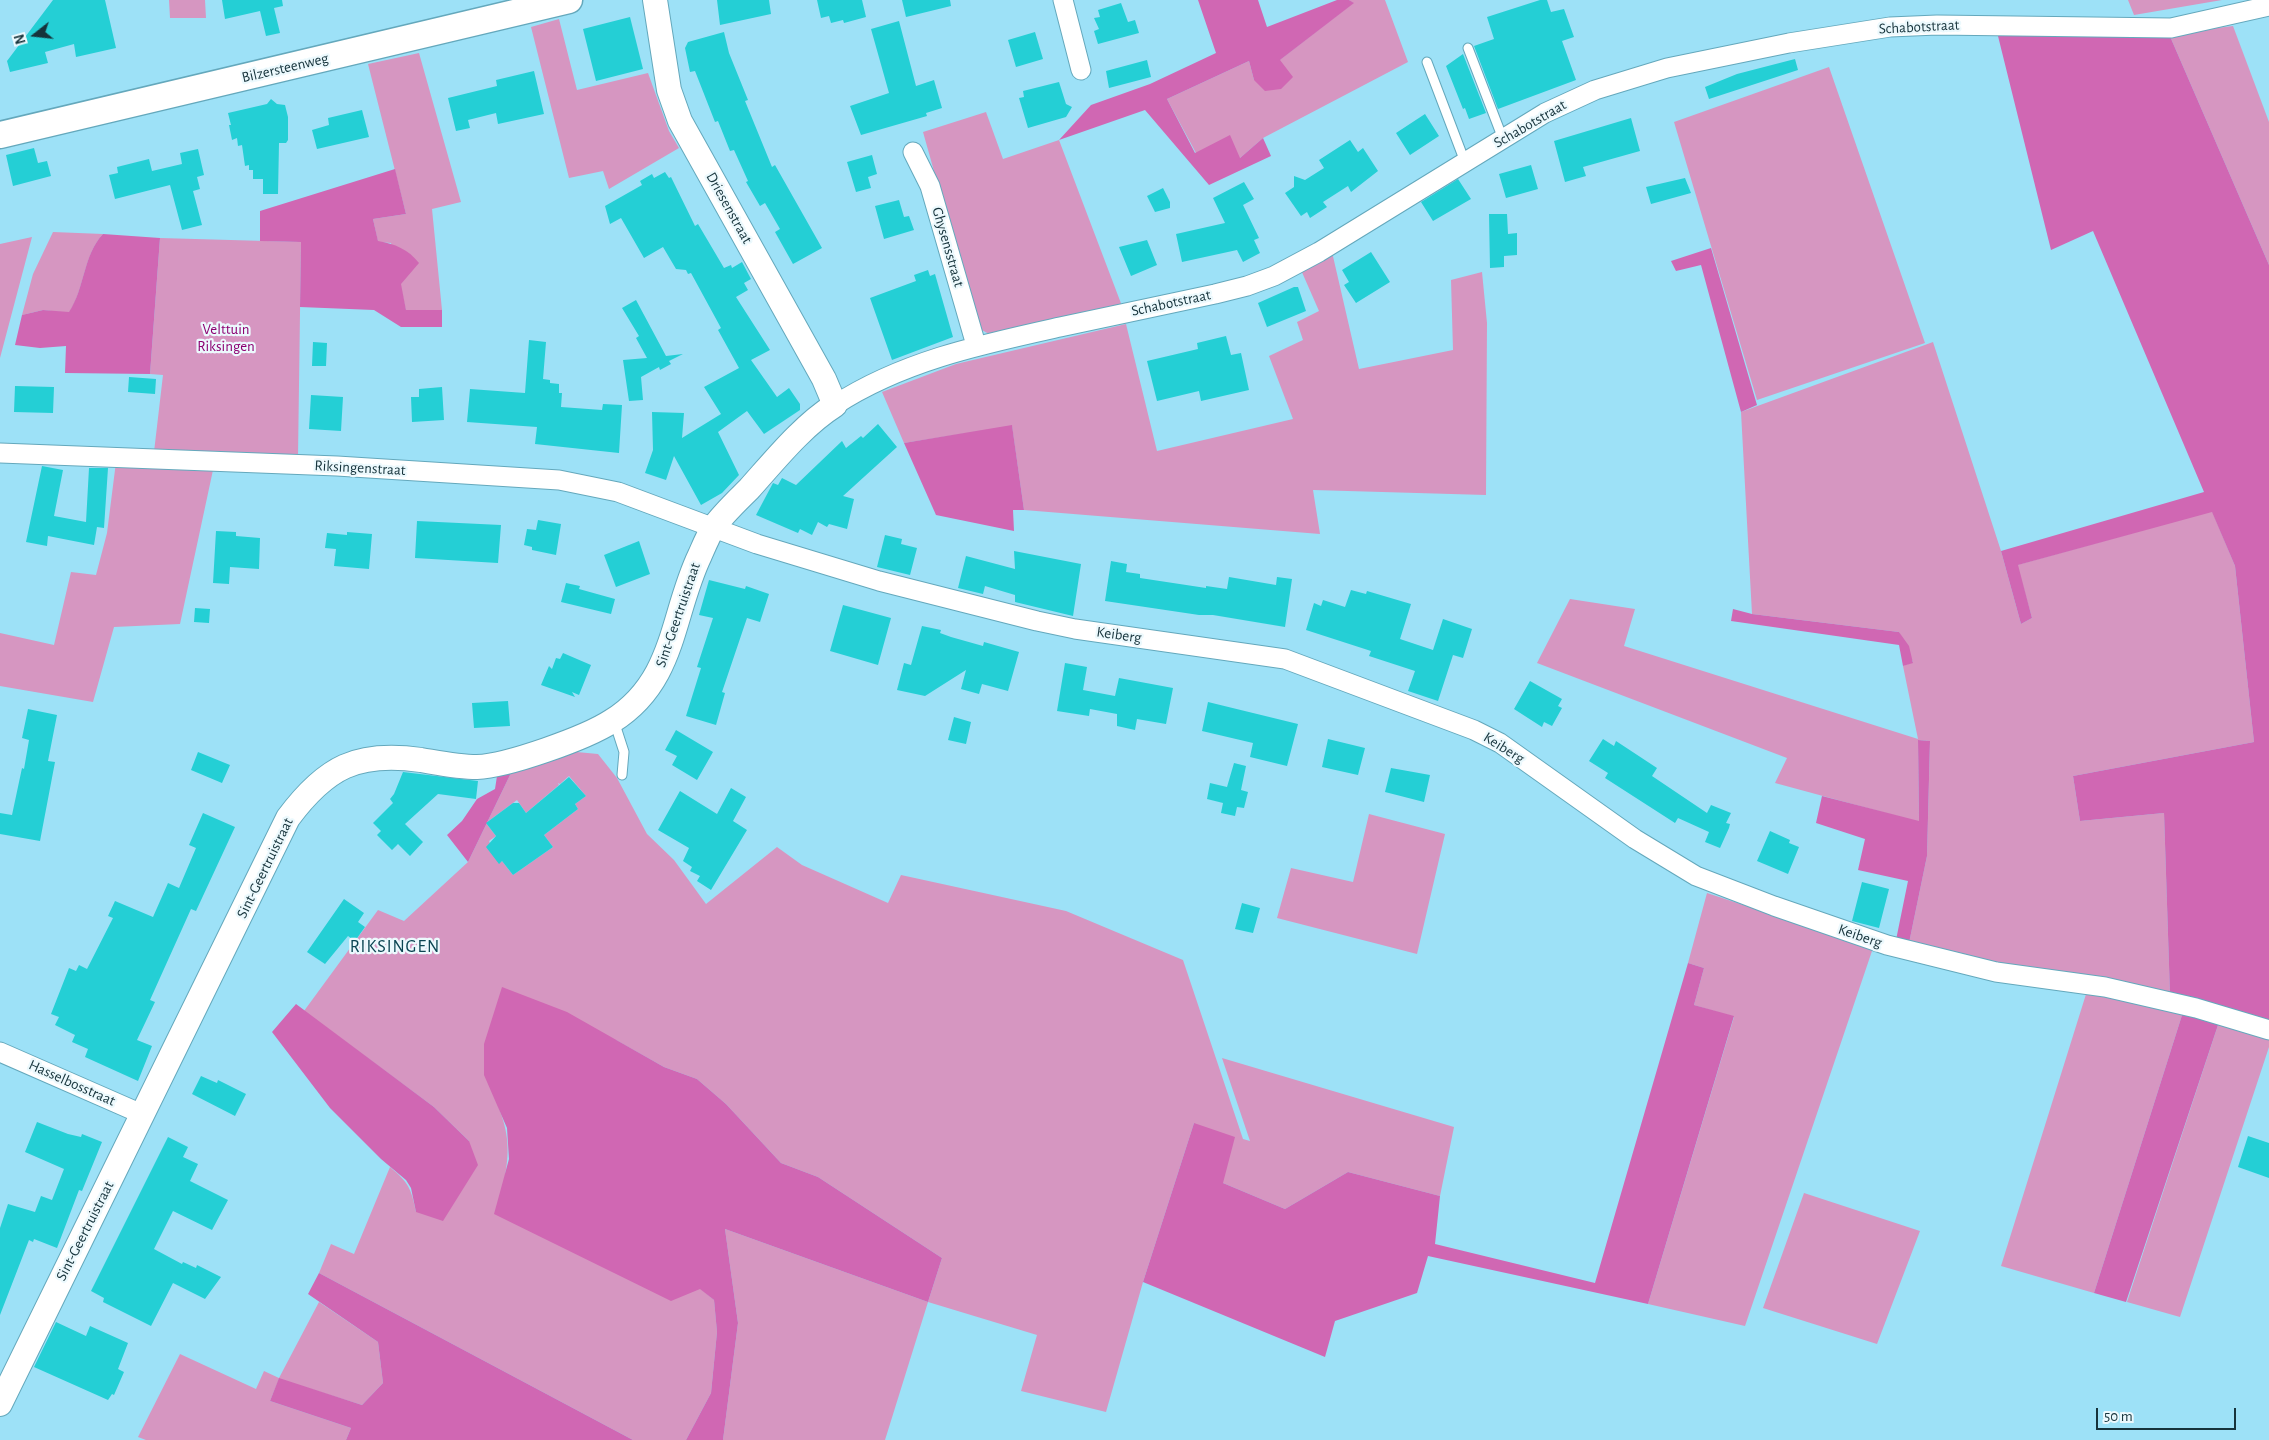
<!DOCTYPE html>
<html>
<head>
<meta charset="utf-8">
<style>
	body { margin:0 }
	#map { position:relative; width:2269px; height:1440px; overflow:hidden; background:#9de1f7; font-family:"Alegreya Sans",sans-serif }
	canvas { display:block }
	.north { position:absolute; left:10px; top:10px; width:50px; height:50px; -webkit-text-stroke:4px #ecf9fd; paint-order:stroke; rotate:254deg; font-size:14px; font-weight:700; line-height:20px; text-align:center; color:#16333b }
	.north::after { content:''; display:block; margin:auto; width:18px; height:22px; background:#16333b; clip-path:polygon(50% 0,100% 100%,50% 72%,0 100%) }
	.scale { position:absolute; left:2096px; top:1408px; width:140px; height:22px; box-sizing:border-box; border:2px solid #16333b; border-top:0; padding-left:6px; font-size:15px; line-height:18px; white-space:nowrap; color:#16333b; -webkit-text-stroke:4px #ecf9fd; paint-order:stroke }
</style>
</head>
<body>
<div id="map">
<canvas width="2269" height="1440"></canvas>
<div class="north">N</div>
<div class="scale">50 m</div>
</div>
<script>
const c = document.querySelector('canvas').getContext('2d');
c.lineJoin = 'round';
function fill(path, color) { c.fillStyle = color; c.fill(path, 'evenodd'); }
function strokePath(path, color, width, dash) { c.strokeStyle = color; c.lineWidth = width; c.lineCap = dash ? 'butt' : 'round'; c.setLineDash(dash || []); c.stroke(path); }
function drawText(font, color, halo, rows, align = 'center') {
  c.font = font + ' "Alegreya Sans",sans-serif'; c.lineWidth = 4.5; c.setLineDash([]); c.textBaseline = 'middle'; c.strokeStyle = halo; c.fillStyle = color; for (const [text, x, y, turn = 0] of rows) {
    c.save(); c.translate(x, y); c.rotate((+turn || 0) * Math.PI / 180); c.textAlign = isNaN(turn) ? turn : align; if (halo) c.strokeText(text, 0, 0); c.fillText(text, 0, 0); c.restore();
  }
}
const green = new Path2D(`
	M169,0H205L206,18H170Z
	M1349,0H1385L1408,62L1263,138L1240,158L1196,153L1167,99L1249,61L1254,80L1353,3Z
	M2128,0H2222L2134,15Z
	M559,19L577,90L648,73L669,131L679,148L609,189L603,171L569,178L531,27Z
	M2233,26L2269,122V265L2169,34Z
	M419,53L461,202L432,209L442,310L406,311L391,243L378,242L373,219L406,214L368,64Z
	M1829,67L1925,343L1757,400L1674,122Z
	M986,112L1003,159L1059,140L1122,306L991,335L978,328L923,132Z
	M53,232L103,234C83,256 85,288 69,313L43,310L22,315L33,274Z
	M32,237L0,358V244Z
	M160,238L301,242L298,456L154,452L163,375L150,374Z
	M1332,252L1359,369L1453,350L1451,280L1482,272L1487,323L1486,495L1313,490L1320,534L1024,510L1012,426L904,443L882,392L956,364L1126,324L1157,451L1293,419L1269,356L1303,340L1297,322L1319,311L1301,270Z
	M1933,342L2001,551L2021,624L2032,618L2017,565L2212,511L2235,566L2254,742L2073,776L2080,821L2164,813L2170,995L2037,972L1909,943L1927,856L1930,741L1918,740L1919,822L1775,783L1787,758L1537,663L1570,599L1635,609L1624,646L1918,739L1903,666L1913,662L1899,632L1752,614L1741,412Z
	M116,462L213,470L180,624L114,627L93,702L0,686V633L54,645L71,572L96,575L107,533Z
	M566,751L598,754L617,778L647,834L674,860L706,904L777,847L802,865L888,903L901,875L1066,911L1183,960L1243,1139L1250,1141L1222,1058L1454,1127L1440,1196L1348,1172L1285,1209L1223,1183L1194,1123L1143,1282L1106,1412L1021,1391L1037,1335L928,1302L885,1440H723L738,1323L725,1229L928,1302L942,1258L818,1177L781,1163L726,1104L697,1079L664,1067L616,1040L498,1106C509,1133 510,1152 504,1181L701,1289L714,1300L717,1332L711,1393L686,1440H633L319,1273L331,1244L354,1254L390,1167C409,1183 411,1188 416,1212L469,1141L434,1107L304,1011L378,910L404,921L468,862L511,773ZM569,776L586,796L575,804L578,809L544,835L553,847L513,875L502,861L499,863L489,841L496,836L486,823L517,800L526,813L559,785L558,783L560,784Z
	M1369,814L1445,834L1417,954L1277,918L1291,868L1353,882Z
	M1707,893L1868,946L1872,951L1745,1326L1648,1304L1734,1017L1694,1005L1704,968L1688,963Z
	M2087,991L2183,1012L2094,1293L2001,1266Z
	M2219,1022L2269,1034V1047L2180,1317L2127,1302Z
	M1804,1193L1920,1231L1877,1344L1763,1308Z
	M319,1302L378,1342L383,1383L362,1405L279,1379L270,1401L351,1428L346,1440H146L138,1437L180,1354L256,1389L264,1371L279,1378Z`);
const forest = new Path2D(`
	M1198,0H1258L1267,27L1337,0H1349L1354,3L1280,60L1293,77L1281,89L1265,91L1254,80L1249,61L1167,99L1195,153L1230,135L1240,158L1263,138L1271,156L1209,185L1145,110L1059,140L1091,105L1150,84L1216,53Z
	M1997,32L2169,34L2269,265V1023L2170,995L2164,813L2080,821L2073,776L2254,742L2235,566L2212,512L2018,565L2032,618L2021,624L2001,551L2204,492L2093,231L2051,250Z
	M395,169L406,214L373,219L378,241C395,244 408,249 419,263L401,284L406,310H442V327H401L374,310L300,307L301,242L260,241V211Z
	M103,234L160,238L150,374L65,373L66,346L40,348L15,345L22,315L43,310L69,312C85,288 83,255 103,234Z
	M1711,248L1757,405L1741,412L1701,265L1676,271L1671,261Z
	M1012,425L1024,510H1013L1014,531L936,515L904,443Z
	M1733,609L1752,614L1899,632L1909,646L1913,663L1903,666L1899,645L1731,621Z
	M1918,740L1930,741L1927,856L1909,943L1896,940L1908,881L1858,870L1865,839L1816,823L1822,796L1919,821Z
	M511,773L468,862L447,835L462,821L477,799L495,789L497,776Z
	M1688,963L1704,968L1694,1005L1734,1016L1648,1304L1428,1256L1417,1293L1335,1321L1325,1357L1143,1282L1194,1123L1235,1137L1223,1183L1285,1209L1348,1172L1440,1196L1435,1244L1595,1283Z
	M502,987L567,1012L664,1067L697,1079L726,1104L781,1163L818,1177L942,1258L928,1302L725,1229L738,1323L723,1440H686L711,1393L717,1332L714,1300L700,1289L671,1301L494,1214L509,1159L507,1128L484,1075V1044Z
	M296,1004L434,1107L469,1141L478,1165L443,1221L416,1212L411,1188L406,1180L381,1159L330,1108L272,1032Z
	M2183,1012L2219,1022L2126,1302L2094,1293Z
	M319,1273L633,1440H346L351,1428L270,1401L279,1378L362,1405L383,1383L378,1342L308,1294Z`);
const building = new Path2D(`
	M53,0H105L116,48L76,57L74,44L45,52L48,63L10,72L7,61Z
	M222,0H282L283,6L274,8L280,33L266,36L260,11L225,19Z
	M717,0H769L771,14L720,25Z
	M817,0H862L866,17L844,23L843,20L831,23L829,16L821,18Z
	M902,0H950L951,6L906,17Z
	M1540,0H1547L1551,12L1564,9L1574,37L1562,41L1576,80L1498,109L1474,46L1494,39L1487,17Z
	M1121,3L1128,22L1135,20L1139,33L1098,44L1094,31L1099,29L1094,18L1100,17L1098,10Z
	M630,17L643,69L596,81L583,29Z
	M899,21L916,86L934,80L942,108L926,113L927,116L861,135L850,106L889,93L871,29Z
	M724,32L729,53L748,100L745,101L772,167L775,165L822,248L793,264L775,232L780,229L765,203L760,206L746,182L748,181L734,150L730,151L718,121L715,122L695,71L690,72L685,48L688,42Z
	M1035,32L1043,59L1016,67L1008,40Z
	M1463,54L1486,113L1469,119L1465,108L1463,109L1446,66Z
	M1795,59L1798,70L1709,99L1705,87L1737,74Z
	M1147,60L1151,77L1109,88L1106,71Z
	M534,71L544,114L498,124L496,113L468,120L470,128L456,131L448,98L497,86L496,80Z
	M1059,82L1066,104L1072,107L1066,117L1028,128L1019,98L1024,97L1023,91Z
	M271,99L277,104L285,105L288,117V140L286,143H279L278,194H263V179H253V170H249V165L245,166L242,145L238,146L237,138L232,140L229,125H231L228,113L267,104Z
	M362,110L369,137L317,149L312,130L329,125L328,118Z
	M1425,114L1439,136L1410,155L1396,133Z
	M1631,118L1640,151L1583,167L1586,176L1565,182L1554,141Z
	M1350,140L1358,152L1363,148L1378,171L1351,192L1348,186L1323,202L1327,207L1310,218L1307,212L1301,216L1285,193L1294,187V176L1305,180L1324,168L1319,160Z
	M34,148L38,163L47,161L51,176L13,186L6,155Z
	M198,149L204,175L197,177L200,189L193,191L202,225L182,230L170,185L115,199L109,175L118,173L117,167L149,159L152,171L182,164L180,153Z
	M872,155L877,174L868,177L871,188L856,192L847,162Z
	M1531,165L1538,189L1506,198L1499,174Z
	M665,172L669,178L671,177L695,226L698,224L724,268L731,265L732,268L742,262L751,279L744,283L748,290L736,297L770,350L751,360L777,397L789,388L800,404V410L764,434L747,411L718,432L739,475L722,493L701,505L674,456L666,480L645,473L653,450L652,412L684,413L682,438L721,414L704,387L739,368L718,330L721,328L691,273L688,274L686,270L676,269L663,247L644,258L621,218L610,224L605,206L642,185L640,181L652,174L654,178Z
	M1685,178L1691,193L1651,204L1646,187Z
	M1458,179L1471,199L1433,221L1421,202Z
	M1244,182L1254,199L1243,205L1259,238L1254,240L1260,253L1243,262L1237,250L1182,262L1176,234L1225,223L1213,198Z
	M1163,188L1170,202V208L1155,212L1147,196Z
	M899,200L904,217L909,216L914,230L884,239L875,206Z
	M1489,214H1507L1508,234L1517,233V255L1504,256V267L1490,268Z
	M1147,240L1157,265L1131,276L1119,247Z
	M1371,252L1390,282L1356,303L1344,285L1349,282L1342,270Z
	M928,270L930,276L935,274L953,337L892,360L870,298L916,281L914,275Z
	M1294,287H1298L1306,311L1267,327L1258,303Z
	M636,300L666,356L683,354L669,361L671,364L660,370L659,367L641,377L643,400L629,401L623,360L647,358L636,338L639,336L622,308Z
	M1226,336L1231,355L1241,353L1249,390L1201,401L1199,391L1157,401L1147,361L1198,349L1197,343Z
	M529,340L546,342L543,379L550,380V383L559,384V393H562L561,407L602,410L603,404L622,405L619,453L535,444L537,427L467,422L470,389L525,393Z
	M313,342L327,343L326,366H312Z
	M129,377L156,379L155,394L128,392Z
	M15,386L54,387L53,413L14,412Z
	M442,387L444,420L412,422L411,397H419V389Z
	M311,395L343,397L341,431L309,429Z
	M878,424L897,447L843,496L854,499L847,529L829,524L827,527L818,522L812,535L800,529L798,533L756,515L773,483L778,485L782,478L796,485L842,441L846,448L861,436L863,438Z
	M42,466L63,470L54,516L86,522L89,468H108L104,528L97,527L94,545L48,536L47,546L26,542Z
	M538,520L561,524L556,555L532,550V547L524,545L527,529L536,530Z
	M417,521L501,525L498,563L415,558Z
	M216,531L236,532V536L260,538L259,569L230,567L229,584L213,583Z
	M347,532L372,534L369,569L334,566L336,549L325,548L327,533L347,535Z
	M885,535L902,539L901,544L917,548L910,575L877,567Z
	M639,541L650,574L616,587L604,555Z
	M1014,551L1081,564L1073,616L1015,602V595L985,586L983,594L958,588L966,556L1015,569Z
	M1111,561L1127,564L1126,572L1140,574V578L1206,588V586L1227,589L1229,577L1276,585L1277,577L1292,579L1285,627L1213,615H1199L1105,601Z
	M709,580L745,589L746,586L769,594L760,622L747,618L722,692L725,693L716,725L686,716L701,668L697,667L713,618L699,615Z
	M566,583L580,586L579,589L615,599L611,614L561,602Z
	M1351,590L1366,594L1367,591L1411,604L1400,639L1433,650L1443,619L1472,629L1463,658L1453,655L1438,701L1408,691L1415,671L1369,656L1371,651L1306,630L1314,603L1321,606L1323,600L1345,607Z
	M843,605L891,618L878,665L830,651Z
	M195,608L210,609L209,623L194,622Z
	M922,626L941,630L940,633L951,637L983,646L984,642L1019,652L1008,691L982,684L979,694L961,689L966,670L925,696L897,690L904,663L911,665Z
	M563,653L591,665L579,695L572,692L575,697L541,685L549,666L552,669L556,658L560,659Z
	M1065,663L1087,667L1083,690L1115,696L1119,678L1173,688L1166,724L1137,719L1135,730L1117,726V714L1090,709L1089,716L1057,711Z
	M1530,681L1562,699L1558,706L1562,708L1552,726L1544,722L1542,727L1514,709Z
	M508,701L510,726L474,728L472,703Z
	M1208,702L1298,724L1287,766L1250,757L1253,743L1202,731Z
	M28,709L57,715L48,761L55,762L40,841L0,834V813L12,815L22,768L24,769L29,740L22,738Z
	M954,717L971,722L966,744L948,740Z
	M676,730L713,752L697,780L672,765L677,756L665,750Z
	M1328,739L1365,748L1358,775L1322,767Z
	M1603,739L1614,746L1616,741L1657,768L1652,776L1707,813L1711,805L1731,813L1726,823L1730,824L1729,828L1720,848L1705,842L1709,832L1678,818L1675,823L1605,778L1608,773L1589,761Z
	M198,752L230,765L222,783L191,770Z
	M1234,763L1246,766L1241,790L1248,792L1244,808L1237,807L1235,816L1221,813L1223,803L1207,799L1210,783L1227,787Z
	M1391,768L1430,775L1424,802L1385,792Z
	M403,772L478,781L476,799L438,794L405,824L423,842L410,856L398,844L392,850L377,835L381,831L373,823L393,803L390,799L394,794Z
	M569,777L586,796L575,804L578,809L544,835L553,847L513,875L502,861L499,864L486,847L496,836L486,823L513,803H519L526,813Z
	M731,788L746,797L733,821L747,830L711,890L697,881L700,876L690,871L692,867L683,861L689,848L658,830L680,791L717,814Z
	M203,813L235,827L196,911L191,909L150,1000L155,1002L137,1040L152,1046L138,1081L85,1057L88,1049L72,1042L75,1035L55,1025L59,1017L51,1014L69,968L76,971L79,965L87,969L113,918L108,916L115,901L153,917L168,883L179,888L196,848L189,845Z
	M1770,831L1790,840L1789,843L1799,847L1788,874L1757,861Z
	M1862,882L1889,889L1879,928L1852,921Z
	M344,899L364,913L358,922L365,927L355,941L348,936L325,964L307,952Z
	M1242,903L1260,908L1253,933L1235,929Z
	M201,1076L217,1083L218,1080L246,1094L235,1116L192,1094Z
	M37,1122L68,1134L81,1137L82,1134L102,1142L82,1191L79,1190L57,1248L34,1239L33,1242L29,1240L0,1315V1228L8,1204L35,1212L41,1196L52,1200L64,1169L25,1152Z
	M2248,1136L2269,1143V1178L2238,1167Z
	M168,1137L188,1147L183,1157L198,1164L190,1181L228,1200L212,1230L173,1211L154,1249L182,1264L183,1262L196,1268L197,1265L221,1277L205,1299L173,1283L151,1326L103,1302L104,1298L91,1291Z
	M56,1322L86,1336L90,1326L128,1343L118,1369L124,1372L114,1395L112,1394L108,1400L34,1367Z`);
const service = new Path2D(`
	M1468,48L1503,139
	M1427,62L1465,162
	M614,721L624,752L622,775`);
const minor = new Path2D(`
	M1063,0L1081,70
	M913,152L930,186L976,345
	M835,405C902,361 983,344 1060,327C1112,316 1164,305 1215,294L1247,286L1274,276L1319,252L1545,113L1595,90L1667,68L1789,43L1890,27L1937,25L2171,28L2269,6
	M0,453L337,466L559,480L618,492L757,544L879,581L1037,621L1075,629L1285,659L1474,730L1500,743L1635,839L1696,876L1774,906L1887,945L1996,972L2105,987L2196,1008L2269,1030
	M0,1052L144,1115`);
const tertiary = new Path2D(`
	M0,1404L288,818C326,767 357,751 421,760C439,763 458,767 477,767C507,766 586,738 612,721C676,681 671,615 700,555C704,546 708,536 713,528C723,514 737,501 749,489C775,460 802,426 835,405L824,379L680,121L669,90L655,0`);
const secondary = new Path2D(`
	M0,135L569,0`);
const streetNames = [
	["Schabotstraat",1919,27,-3],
	["Bilzersteenweg",285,68,-13],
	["Schabotstraat",1530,124,-30],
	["Driesenstraat",729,208,61],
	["Ghysensstraat",948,247,74],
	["Schabotstraat",1171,303,-12],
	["Riksingenstraat",360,468,3],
	["Sint-Geertruistraat",678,615,-71],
	["Keiberg",1119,635,8],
	["Keiberg",1504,748,32],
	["Sint-Geertruistraat",265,868,-64],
	["Keiberg",1860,936,19],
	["Hasselbosstraat",72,1083,24],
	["Sint-Geertruistraat",85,1231,-63]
];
const parkNames = [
	["Velttuin",226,329],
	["Riksingen",226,346]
];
const quarterNames = [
	["RIKSINGEN",395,947]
];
fill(green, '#d696c1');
fill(forest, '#d067b3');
fill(building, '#24cfd5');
strokePath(service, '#64a8bc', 11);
strokePath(minor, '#64a8bc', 21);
strokePath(tertiary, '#64a8bc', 26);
strokePath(secondary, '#64a8bc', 29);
strokePath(service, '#fff', 9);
strokePath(minor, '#fff', 19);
strokePath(tertiary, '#fff', 24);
strokePath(secondary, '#fff', 26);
drawText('15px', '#16333b', '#ecf9fd', streetNames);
drawText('15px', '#8c0071', '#ecf9fd', parkNames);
c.letterSpacing = '1px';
drawText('18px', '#0c4553', '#ecf9fd', quarterNames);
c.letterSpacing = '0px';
</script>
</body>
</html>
